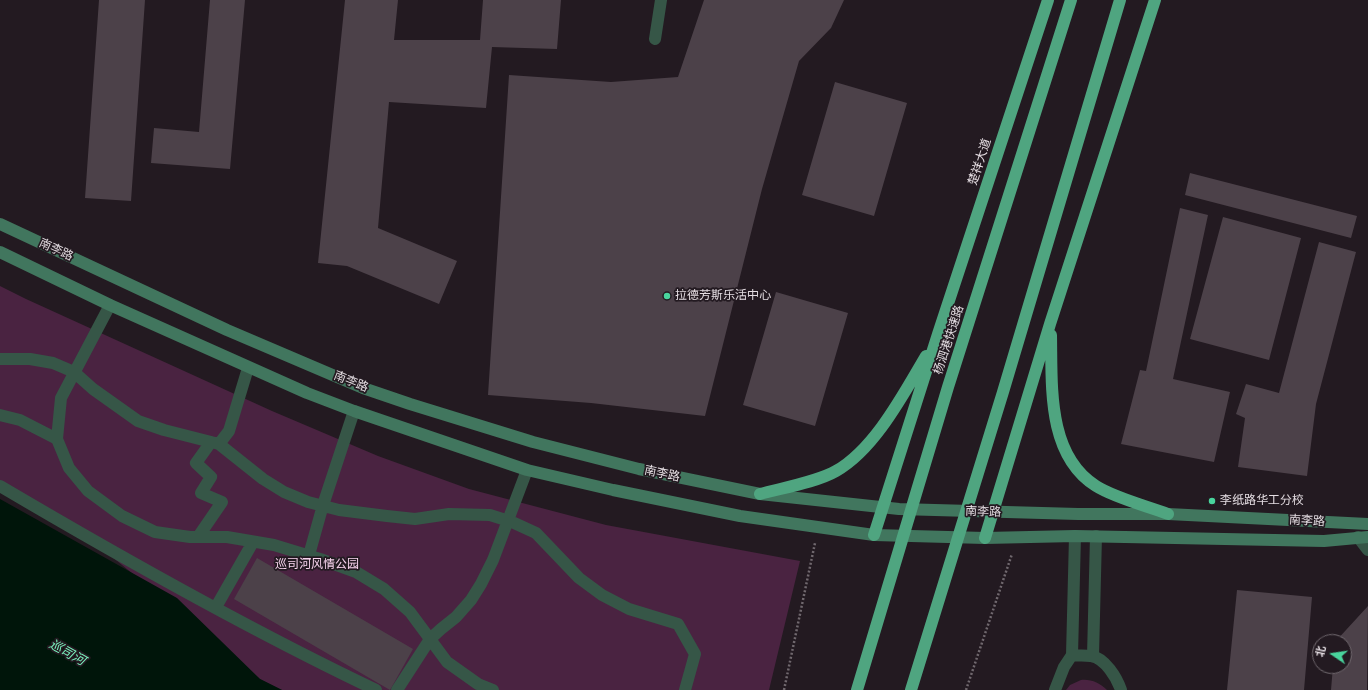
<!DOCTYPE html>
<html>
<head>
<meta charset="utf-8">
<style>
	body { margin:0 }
	#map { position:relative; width:1368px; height:690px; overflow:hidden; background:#231a21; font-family:"Fira Sans Condensed","Noto Sans SC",sans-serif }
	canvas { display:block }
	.north { position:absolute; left:1312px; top:634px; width:40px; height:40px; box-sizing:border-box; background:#231a21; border:1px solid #70686e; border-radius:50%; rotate:283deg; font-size:11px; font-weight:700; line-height:16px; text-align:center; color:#e4dde2 }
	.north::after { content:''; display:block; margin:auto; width:14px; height:18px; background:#49d49d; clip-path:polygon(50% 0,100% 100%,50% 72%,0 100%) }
</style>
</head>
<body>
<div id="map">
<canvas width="1368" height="690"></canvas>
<div class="north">北</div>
</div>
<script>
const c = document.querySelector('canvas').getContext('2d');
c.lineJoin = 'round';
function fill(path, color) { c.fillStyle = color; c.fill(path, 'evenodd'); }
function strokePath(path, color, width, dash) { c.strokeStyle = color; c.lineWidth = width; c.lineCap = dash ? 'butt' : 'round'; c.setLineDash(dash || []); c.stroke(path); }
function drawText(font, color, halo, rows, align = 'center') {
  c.font = font + ' "Fira Sans Condensed","Noto Sans SC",sans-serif'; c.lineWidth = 3.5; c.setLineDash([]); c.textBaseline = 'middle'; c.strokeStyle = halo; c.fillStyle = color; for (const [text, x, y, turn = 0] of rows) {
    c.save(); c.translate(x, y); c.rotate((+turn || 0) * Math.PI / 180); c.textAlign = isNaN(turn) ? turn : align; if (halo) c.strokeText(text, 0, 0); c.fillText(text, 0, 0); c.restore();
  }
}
const green = new Path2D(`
	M0,286L26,299L272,411L378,456L469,489L606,525L800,561L769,690H282L260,679L93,541L0,486Z
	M1081,680C1091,679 1100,683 1107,690H1066L1070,685Z`);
const water = new Path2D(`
	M0,499L177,598L260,679L282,690H0Z`);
const building = new Path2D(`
	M99,0H145L131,201L85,198Z
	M210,0H245L230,169L151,163L154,128L199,132Z
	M345,0H398L394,40H480L483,0H561L557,49L492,47L486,108L389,102L378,228L457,261L439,304L347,266L318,263Z
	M704,0H844L831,28L799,61L762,189L705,416L591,403L488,395L509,75L611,82L678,77Z
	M835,82L907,103L874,216L802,195Z
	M1190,173L1357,216L1351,238L1185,195Z
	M1180,208L1208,215L1173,379L1230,392L1214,462L1121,444L1140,370L1146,371Z
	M1223,217L1301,238L1269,360L1190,339Z
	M1319,242L1356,252L1316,404L1307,476L1238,467L1245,418L1236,414L1246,384L1279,393Z
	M776,292L848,313L815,426L743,405Z
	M257,558L413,649L390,690L234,599Z
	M1237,590L1312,597L1304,690H1227Z
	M1368,606L1367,690H1331L1333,666H1344V642H1335Z`);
const path = new Path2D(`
	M784,690L815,543
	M966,690L1012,554`);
const street = new Path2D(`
	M655,39L661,0
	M110,305L61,398L57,439L69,468L88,491L122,516L155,532L190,537H227L274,545L320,559L356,572L384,589L410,612L447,662L478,684L493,690
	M0,359H30L53,363L74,372L93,389L138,421L164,430L219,444L263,479L284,492L308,502L339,510L387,516L415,519L449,514L490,515L512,522L536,533L579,578L602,595L629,609L678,624L695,654L685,690
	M0,415L20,420L57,439
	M219,444L229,431L248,368
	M0,486C122,558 248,629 376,690
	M198,537L222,502L201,493L211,477L196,463L211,442
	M1358,537L1368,550
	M309,555L323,505L354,411
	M216,607L253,542
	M1072,655C1078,656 1085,655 1091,656C1105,658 1117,678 1121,690
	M1093,656L1096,536
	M397,690L430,639L441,629L456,617L471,600L481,584L493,560L527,470
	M1055,690L1064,667L1072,655L1075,536`);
const secondary = new Path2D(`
	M0,224L227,330L363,388L410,404L533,442L639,469L760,494L899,509L1078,514H1168L1368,524
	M0,252L110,305L307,393L354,411L527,470L613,490L740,516L874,535L985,538L1075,536L1324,541L1368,537`);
const highway = new Path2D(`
	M1051,335C1052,387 1047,455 1096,486C1115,498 1147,506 1168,514
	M760,494C782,488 817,482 836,471C875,449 904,393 926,356
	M874,535L938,334L1048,0
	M985,538L1050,324L1155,0`);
const highwayBridge = new Path2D(`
	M857,690L948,387L1071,0
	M911,690L1003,392L1120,0`);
const markers = [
	[667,296,4,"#49d49d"],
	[1212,501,4,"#49d49d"]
];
const streetNames = [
	["楚祥大道",980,162,-72],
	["南李路",56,250,25],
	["杨泗港快速路",949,340,-72],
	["南李路",351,382,22],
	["南李路",662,474,12],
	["南李路",983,512,2],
	["南李路",1307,521,3]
];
const poiNames = [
	["拉德芳斯乐活中心",675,296],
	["李纸路华工分校",1220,501]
];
const parkNames = [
	["巡司河风情公园",317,565]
];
const waterNames = [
	["巡司河",67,653,29]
];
fill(green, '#4a2341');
fill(water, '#00150a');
fill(building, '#4c4149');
strokePath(path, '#70686e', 2.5, [2, 2]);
strokePath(street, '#365647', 12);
strokePath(secondary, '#41765e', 12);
strokePath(highway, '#4fa580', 12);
strokePath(highwayBridge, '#4fa580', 12);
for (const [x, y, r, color] of markers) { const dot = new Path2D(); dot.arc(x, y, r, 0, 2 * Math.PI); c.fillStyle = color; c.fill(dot); strokePath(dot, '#231a21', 1.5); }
drawText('12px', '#e4dde2', '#231a21', streetNames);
drawText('12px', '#e4dde2', '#231a21', poiNames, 'left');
drawText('12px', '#f8d4ee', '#231a21', parkNames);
drawText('italic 13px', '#7af1bd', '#231a21', waterNames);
</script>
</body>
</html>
